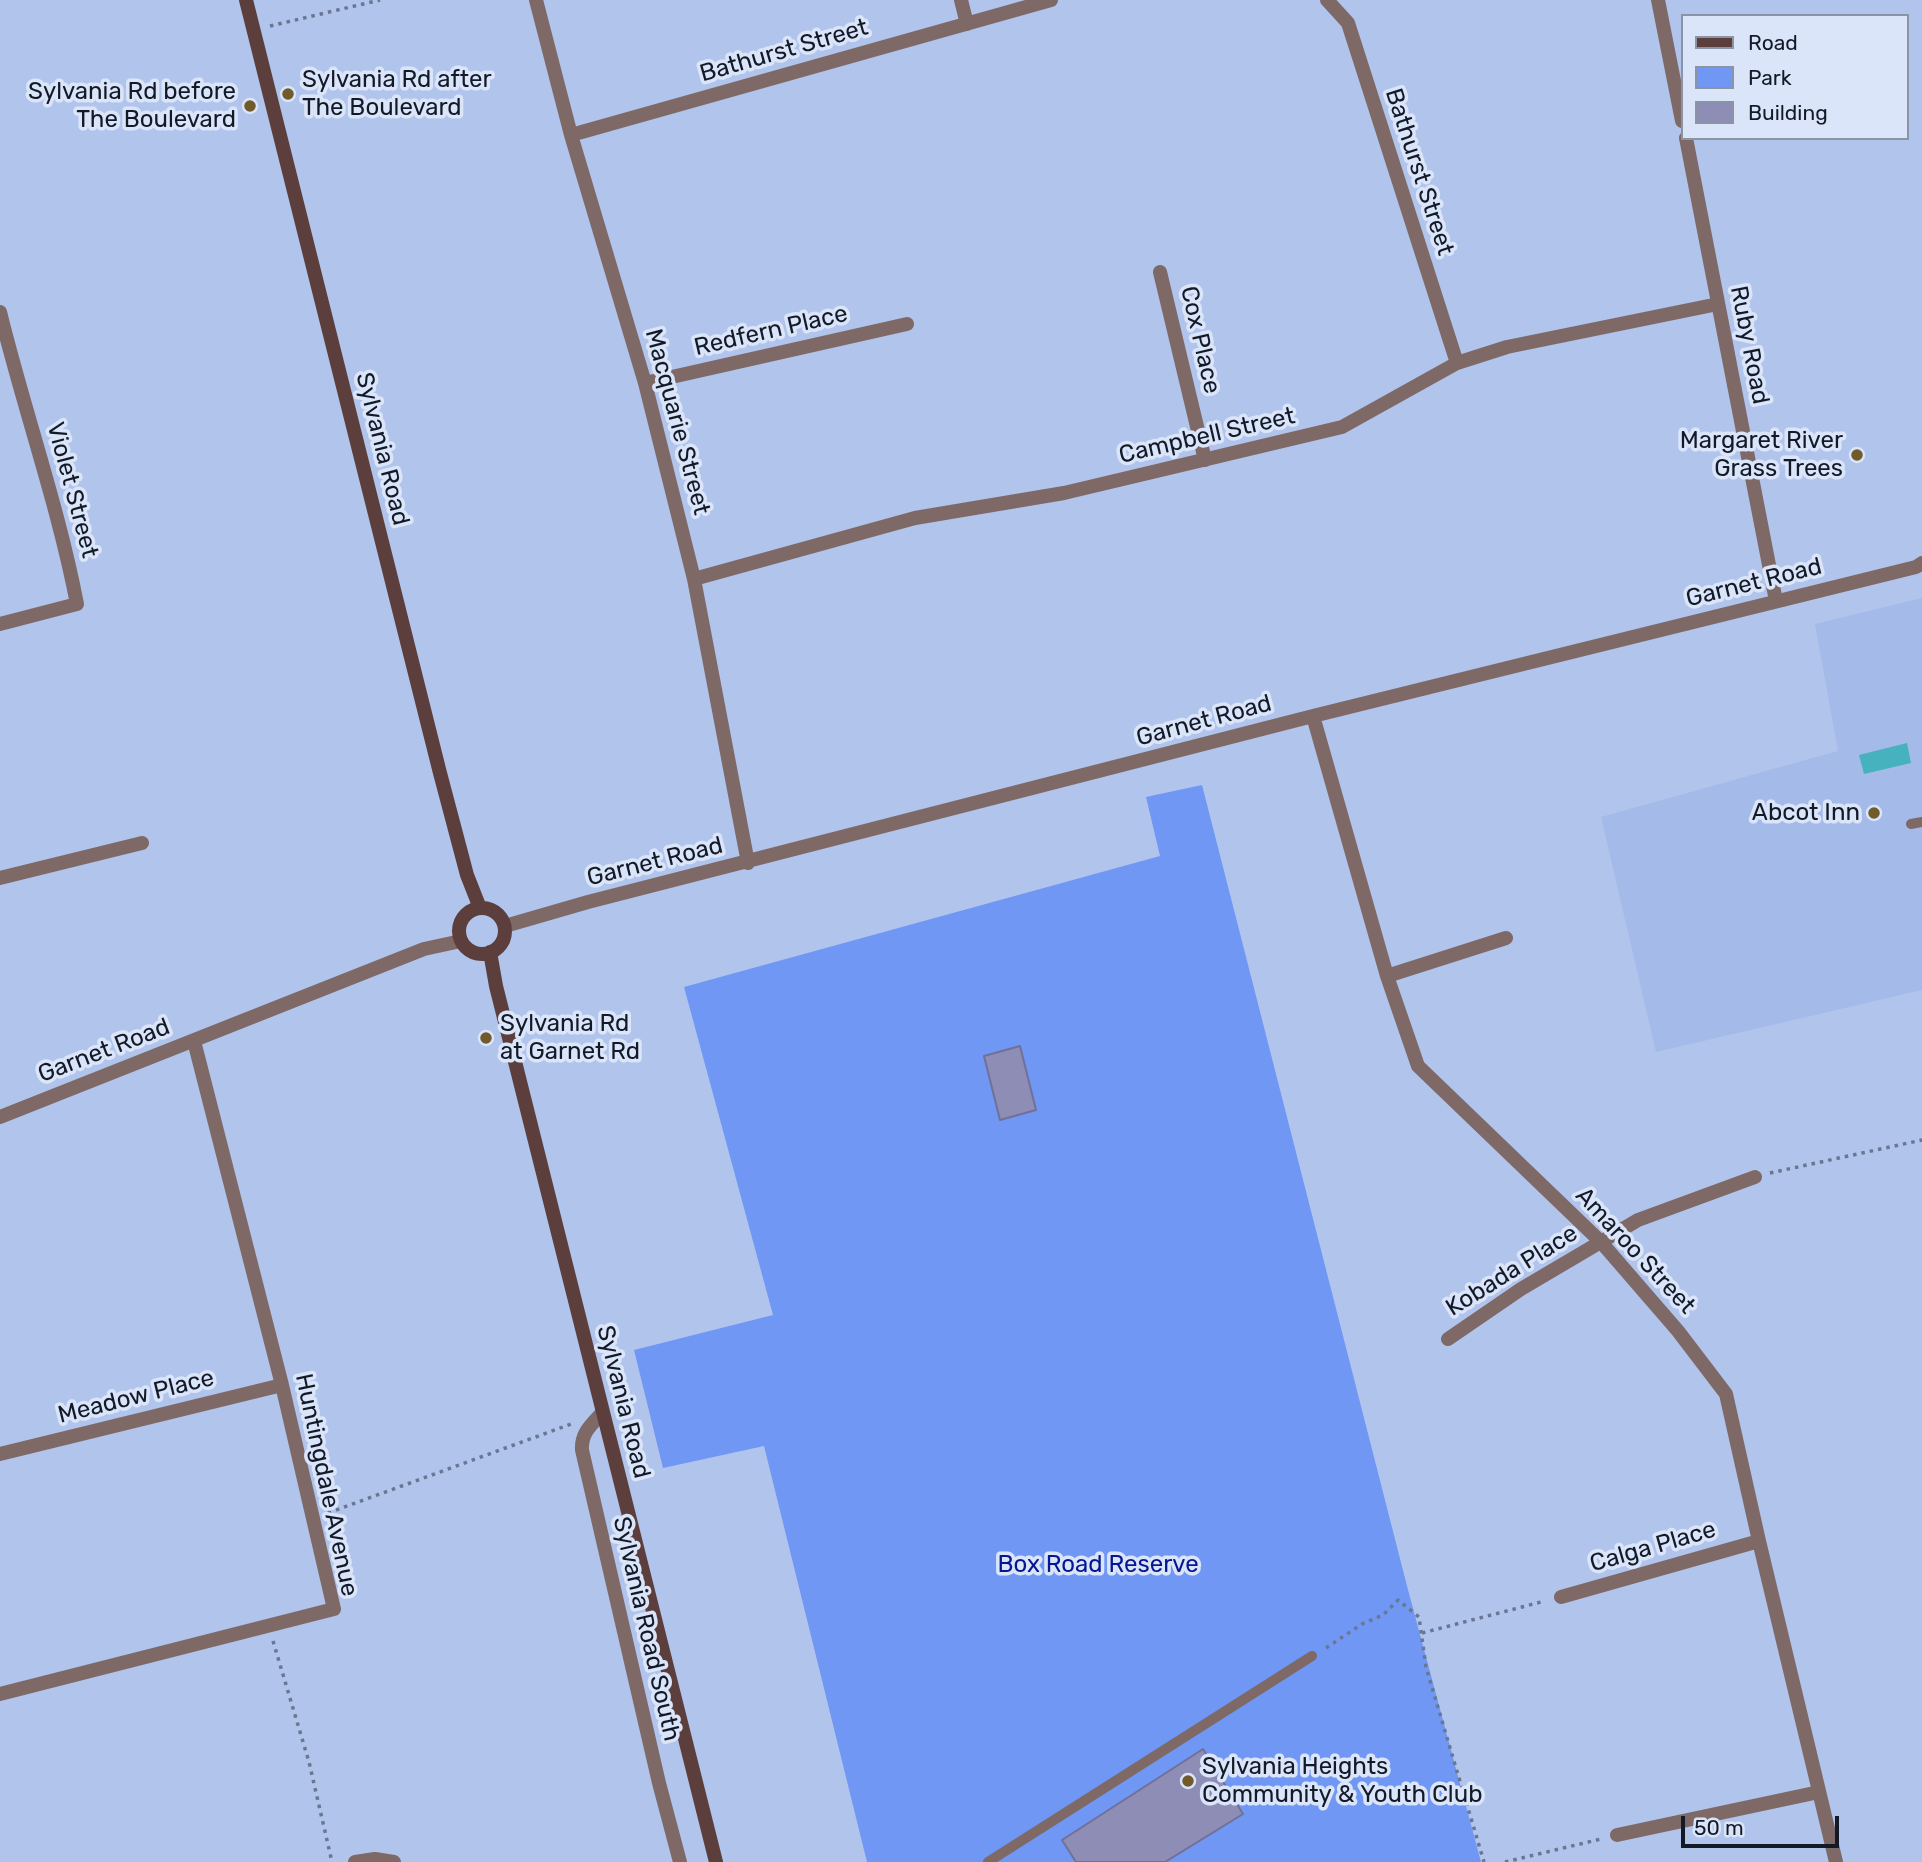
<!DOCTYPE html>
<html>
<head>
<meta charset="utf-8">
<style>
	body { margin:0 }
	#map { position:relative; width:1922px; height:1862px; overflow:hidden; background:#b1c4ec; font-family:Rubik,sans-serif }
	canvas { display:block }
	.legend { position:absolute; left:1681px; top:14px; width:228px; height:126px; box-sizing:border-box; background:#dbe5fa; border:2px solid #8b93a6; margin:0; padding:9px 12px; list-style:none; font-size:21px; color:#121927 }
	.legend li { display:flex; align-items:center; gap:14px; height:35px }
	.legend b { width:35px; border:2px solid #8b93a6 }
	.scale { position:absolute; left:1681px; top:1816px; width:158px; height:32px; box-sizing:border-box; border:4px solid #121927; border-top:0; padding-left:9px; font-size:21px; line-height:24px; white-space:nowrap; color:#121927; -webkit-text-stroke:5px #dbe5fa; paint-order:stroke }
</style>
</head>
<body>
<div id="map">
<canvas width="1922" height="1862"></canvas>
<ul class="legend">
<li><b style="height:9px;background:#5c3f3c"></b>Road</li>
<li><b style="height:19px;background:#6f97f3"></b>Park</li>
<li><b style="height:19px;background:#8e8db6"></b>Building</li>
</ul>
<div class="scale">50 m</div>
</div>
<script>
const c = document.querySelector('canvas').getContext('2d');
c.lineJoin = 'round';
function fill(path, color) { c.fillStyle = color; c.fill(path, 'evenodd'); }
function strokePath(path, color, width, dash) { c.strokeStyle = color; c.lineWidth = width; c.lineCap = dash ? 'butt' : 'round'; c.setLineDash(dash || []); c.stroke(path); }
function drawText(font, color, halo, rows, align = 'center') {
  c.font = font + ' Rubik,sans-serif'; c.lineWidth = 7; c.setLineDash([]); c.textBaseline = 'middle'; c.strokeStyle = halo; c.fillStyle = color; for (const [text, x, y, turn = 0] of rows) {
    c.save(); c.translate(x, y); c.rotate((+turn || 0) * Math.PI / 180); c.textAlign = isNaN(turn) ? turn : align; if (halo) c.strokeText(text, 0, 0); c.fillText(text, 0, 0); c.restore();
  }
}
const built = new Path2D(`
	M1922,598V990L1656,1052L1601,817L1838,751L1815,624Z`);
const green = new Path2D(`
	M1202,785L1407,1586L1481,1862H867L764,1446L663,1468L634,1350L773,1315L684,987L1160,856L1146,797Z`);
const water = new Path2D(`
	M1907,743L1911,763L1864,774L1859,755Z`);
const building = new Path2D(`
	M1020,1046L1036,1110L1000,1120L984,1056Z
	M1203,1749L1243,1814L1165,1862H1076L1062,1840Z`);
const path = new Path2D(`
	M270,26L380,0
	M1770,1173L1922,1140
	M328,1513L571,1424
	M1422,1633L1545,1601
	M273,1641L309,1762L332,1862
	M1326,1648L1362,1624L1383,1615L1398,1600L1419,1617L1426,1667L1484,1862
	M1505,1862L1601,1839`);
const lane = new Path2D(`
	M1911,824L1922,822
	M988,1862L1312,1656`);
const street = new Path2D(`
	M536,0L571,135L645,383L694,579L748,863
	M961,0L967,24
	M1327,0L1348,23L1457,363
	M1658,0L1682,121
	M571,135L1051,0
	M1686,138L1776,601
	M1160,272L1205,460
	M0,312C24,410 58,505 77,604L0,624
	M645,383L907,324
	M694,579L915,518L1064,493L1342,427L1457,363L1507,347L1718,304
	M1313,716L1387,976L1418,1066L1601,1242L1678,1331L1726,1394L1759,1541L1836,1862
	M0,878L142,843
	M505,926L588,902L1313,716L1916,567L1922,563
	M1387,976L1506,938
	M0,1117L424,949L461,941
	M1448,1339L1521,1289L1638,1220L1755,1177
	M602,1413C591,1425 581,1433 582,1450L659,1783L680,1862
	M0,1454L282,1385
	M1561,1597L1759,1541
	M0,1694L334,1609L282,1385L194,1041
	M1617,1835L1819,1792
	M355,1862L375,1859L394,1862`);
const secondary = new Path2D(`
	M246,0L440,773L467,875L480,908
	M459 931a23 23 0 1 1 46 0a23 23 0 1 1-46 0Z
	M490,952L496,986L716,1862`);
const markers = [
	[288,94,7,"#715b2a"],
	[250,106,7,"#715b2a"],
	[1857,455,7,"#715b2a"],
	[1874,813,7,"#715b2a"],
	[486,1038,7,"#715b2a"],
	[1188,1781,7,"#715b2a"]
];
const streetNames = [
	["Bathurst Street",784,51,-16],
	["Bathurst Street",1419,172,72],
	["Redfern Place",771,331,-13],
	["Cox Place",1200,340,77],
	["Ruby Road",1749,345,79],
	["Macquarie Street",677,422,75],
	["Campbell Street",1207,436,-13],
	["Sylvania Road",382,449,76],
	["Violet Street",72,490,75],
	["Garnet Road",1754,583,-14],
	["Garnet Road",1204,721,-15],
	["Garnet Road",655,862,-14],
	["Garnet Road",104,1051,-21],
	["Amaroo Street",1635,1251,47],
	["Kobada Place",1512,1271,-32],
	["Meadow Place",136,1397,-14],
	["Sylvania Road",623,1402,76],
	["Huntingdale Avenue",326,1485,78],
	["Calga Place",1653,1547,-16],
	["Sylvania Road South",646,1629,77]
];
const poiNames = [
	["Sylvania Rd after",302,80],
	["The Boulevard",302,108],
	["Sylvania Rd before",236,92,"right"],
	["The Boulevard",236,120,"right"],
	["Margaret River",1843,441,"right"],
	["Grass Trees",1843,469,"right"],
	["Abcot Inn",1860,813,"right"],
	["Sylvania Rd",500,1024],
	["at Garnet Rd",500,1052],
	["Sylvania Heights",1202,1767],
	["Community & Youth Club",1202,1795]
];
const parkNames = [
	["Box Road Reserve",1098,1565]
];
fill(built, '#a4bae8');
fill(green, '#6f97f3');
fill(water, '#45b2be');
fill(building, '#8e8db6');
strokePath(building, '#717098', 2);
strokePath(path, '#697793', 3.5, [3.5, 5]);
strokePath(lane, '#7e6967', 10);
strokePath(street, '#7e6967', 14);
strokePath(secondary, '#5c3f3c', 14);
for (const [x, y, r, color] of markers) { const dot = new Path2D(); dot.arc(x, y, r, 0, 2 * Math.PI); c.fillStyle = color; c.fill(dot); strokePath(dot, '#dbe5fa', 2.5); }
drawText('24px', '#121927', '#dbe5fa', streetNames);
drawText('24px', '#121927', '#dbe5fa', poiNames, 'left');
drawText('24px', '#051693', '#dbe5fa', parkNames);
</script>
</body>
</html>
